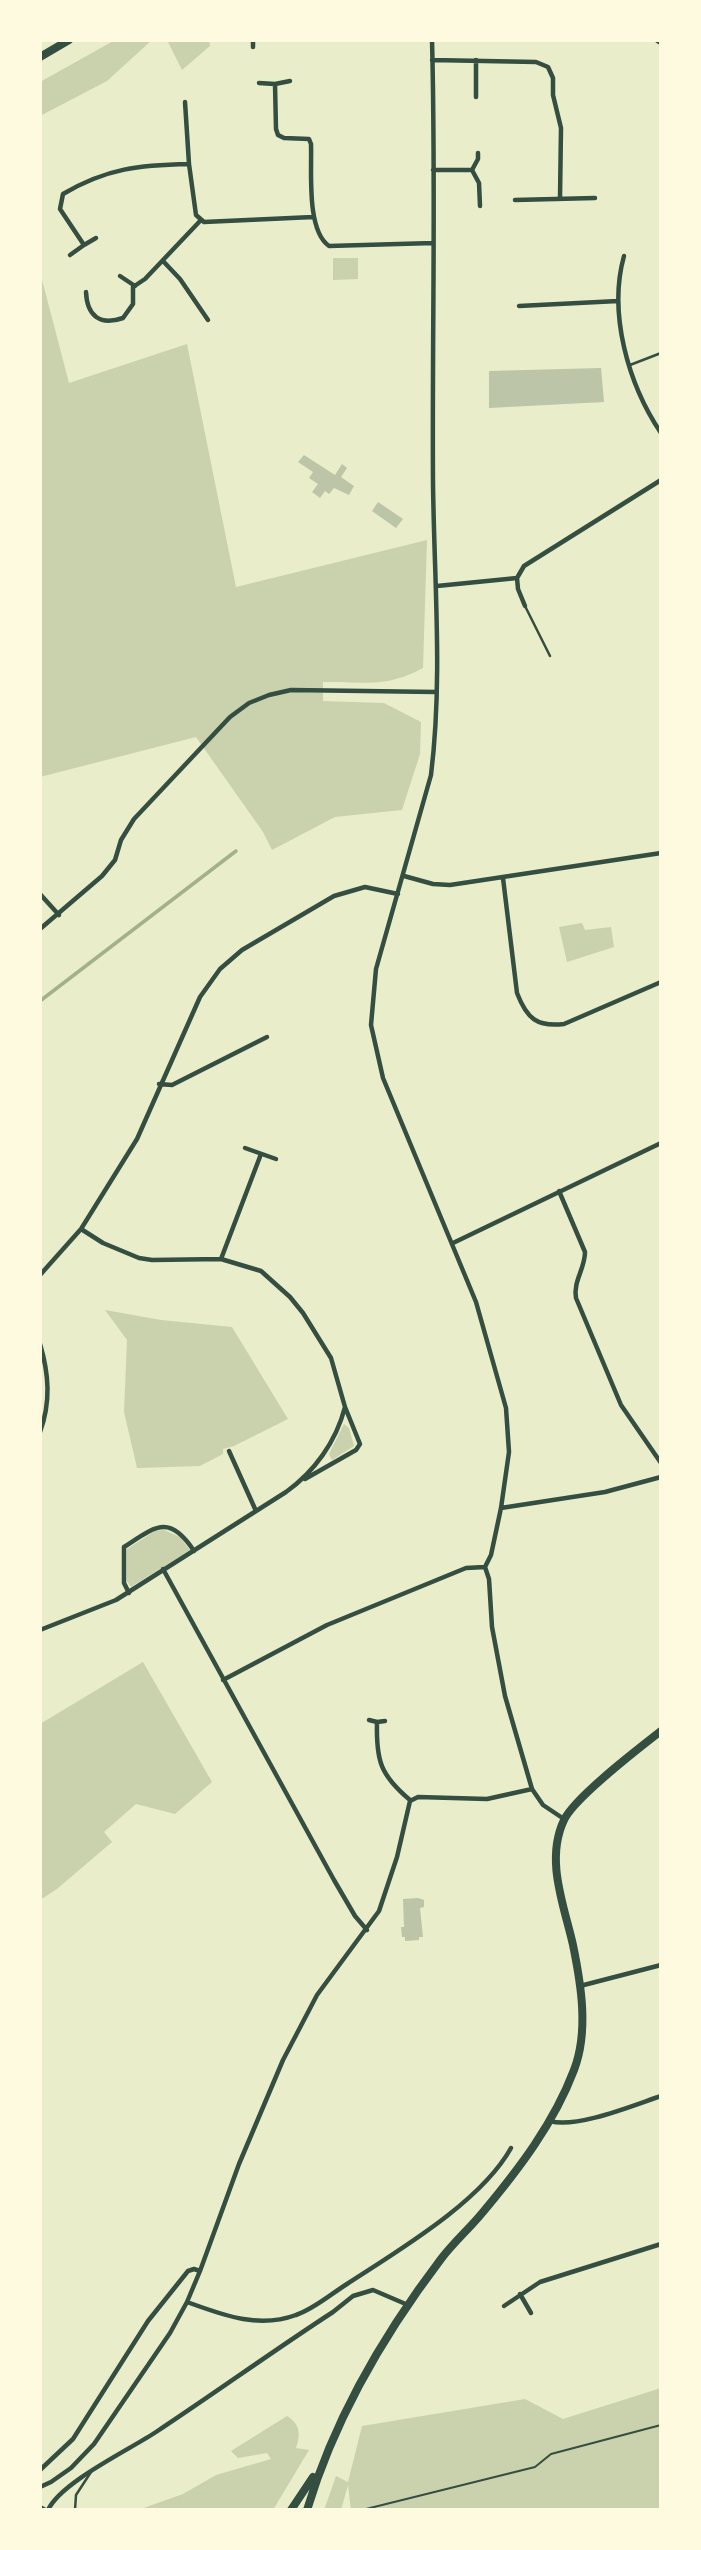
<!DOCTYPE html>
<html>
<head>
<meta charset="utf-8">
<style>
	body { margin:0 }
	#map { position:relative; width:701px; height:2550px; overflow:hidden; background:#e9edc9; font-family:"Open Sans",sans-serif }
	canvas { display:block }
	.frame { position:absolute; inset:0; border:42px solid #fefae0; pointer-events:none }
</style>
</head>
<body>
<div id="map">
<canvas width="701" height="2550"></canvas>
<div class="frame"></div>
</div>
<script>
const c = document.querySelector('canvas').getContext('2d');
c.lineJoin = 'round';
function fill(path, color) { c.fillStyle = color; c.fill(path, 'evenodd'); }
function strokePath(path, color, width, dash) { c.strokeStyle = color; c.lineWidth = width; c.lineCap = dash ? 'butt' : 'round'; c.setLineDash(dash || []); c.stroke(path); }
const green = new Path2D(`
	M115,40H152L107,81L40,116V82Z
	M167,40H209L210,46L182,70Z
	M333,258H358V279L333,280Z
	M40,272L69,383L187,344L236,587L427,540L423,668C384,689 364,681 323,682V701L384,703L421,722L420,754L402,810L335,817L272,850L263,832L196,737L40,777Z
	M582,923L585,930L611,927L614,947L567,962L559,927Z
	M105,1310L161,1320L232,1327L288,1419L234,1446L223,1449V1454L200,1466L137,1468L124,1412L127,1340Z
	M344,1424L349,1428L354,1446L332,1460L329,1454Z
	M164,1530L180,1537L190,1550L131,1587L127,1581V1549L155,1531Z
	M143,1662L212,1782L175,1814L136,1804L104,1832L112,1842L57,1889L40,1900V1724Z
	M661,2388V2510H351L348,2485L341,2510H324L336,2476L348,2482L362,2426L525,2399L563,2419Z
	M287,2416C300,2424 301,2434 296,2448L309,2450L273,2510H138L183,2494L216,2475L271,2459L267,2453L238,2458L231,2451Z`);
const stream = new Path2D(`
	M40,1001L236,851`);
const building = new Path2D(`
	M601,368L604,402L489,408V371Z
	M304,455L335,475L342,464L347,468L341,477L354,486L349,495L334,488L329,494L325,491L320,498L312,492L318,484L309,478L313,472L298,462Z
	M378,502L403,519L396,528L372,511Z
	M418,1898L424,1900V1907L420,1908L423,1937H419V1940L405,1941V1937H402L401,1927H404L403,1899Z`);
const path = new Path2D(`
	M362,2510L535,2467L551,2454L661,2425`);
const service = new Path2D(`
	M630,365L661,353
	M525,606L550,656
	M75,2510L76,2495L91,2472`);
const minor = new Path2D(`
	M253,40V47
	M432,40C436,187 432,335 433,482C434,580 443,678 431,775L376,969L371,1025L383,1078L476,1302L506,1408L509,1452L501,1508L491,1555L485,1567L489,1579L492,1627L505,1696L532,1789L543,1805L564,1819
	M432,60L536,62L548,67L553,78V95L561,128L560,198
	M476,60V97
	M259,83L275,84L276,129L278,135L284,138L309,139L311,144C312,170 306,230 329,246L433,243
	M275,84L290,81
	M185,102L189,164
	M433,170H472L479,183L480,206
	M472,170L478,159V153
	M515,200L595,198
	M84,245L96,238
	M70,255L84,245L60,209L63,194C107,168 140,165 189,164L196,215L204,222L313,217
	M624,256C608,313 628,384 661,433
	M163,261L180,279L208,320
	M120,276L135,286
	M86,292C87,316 100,326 123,318L133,304V287L145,279L201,220
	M519,306L618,301
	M517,578L524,566L661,480
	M517,578L518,589L525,606
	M437,586L517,578
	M404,876L433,884L450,885L661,853
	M503,878L517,993C527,1019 537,1027 564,1024L661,982
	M40,894L59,915
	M40,929L102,876L115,860L121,840L134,819L230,717L249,703L269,695L291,690L436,692
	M159,1084L172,1085L267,1037
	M245,1148L276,1159
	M559,1191L585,1252C585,1269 573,1281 576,1298L621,1405L661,1463
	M81,1229L103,1243L139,1258L152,1260L221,1259L261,1271L290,1297L303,1313L331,1358L345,1407L360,1444L356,1450L305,1479
	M453,1243L661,1143
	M221,1259L261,1154
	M40,1275L81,1229L137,1139L200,997L220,969L242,950L334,896L365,887L398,894
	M40,1344C49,1374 51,1402 40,1432
	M229,1451L256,1511
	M501,1508L605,1492L661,1477
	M163,1569L334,1880L355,1916L367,1930
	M129,1593L124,1583V1547C155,1527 169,1513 194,1551
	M40,1630L116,1600L286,1492C314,1472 336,1442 345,1407
	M223,1680L327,1625L466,1568L485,1567
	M369,1720L377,1722L385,1721
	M377,1722C376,1760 380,1775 410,1800
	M580,1986L661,1965
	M550,2121C576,2129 634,2105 661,2096
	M520,2294L531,2313
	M187,2302C223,2315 258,2329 296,2315C314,2309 331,2294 347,2284C399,2250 481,2202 511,2148
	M504,2306L540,2282L661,2244
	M40,2470L73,2439L148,2321L188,2271L194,2269L200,2271
	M40,2487L51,2482L71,2468L94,2444L170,2333L187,2302L200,2271L239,2164L283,2060L317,1995L379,1911L397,1857L410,1801L418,1797L487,1799L532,1789
	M40,2507L45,2510
	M48,2510C61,2482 129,2450 156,2432C215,2393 273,2351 333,2312L353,2296L373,2290L408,2305`);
const primary = new Path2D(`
	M659,40L661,41
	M291,2510L313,2477
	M307,2510C334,2420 384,2334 441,2259C454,2242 470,2228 483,2212C519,2169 554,2123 574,2070C589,2031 581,1984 573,1945C564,1905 545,1860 564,1820C575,1797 638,1749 661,1731`);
const trunk = new Path2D(`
	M40,57L69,40`);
fill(green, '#cad2ad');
strokePath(stream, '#a3b18a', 3.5);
fill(building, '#bcc5a7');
strokePath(path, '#344e41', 2);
strokePath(service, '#344e41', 2.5);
strokePath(minor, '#344e41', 4.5);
strokePath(primary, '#344e41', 8);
strokePath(trunk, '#344e41', 8);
</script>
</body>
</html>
